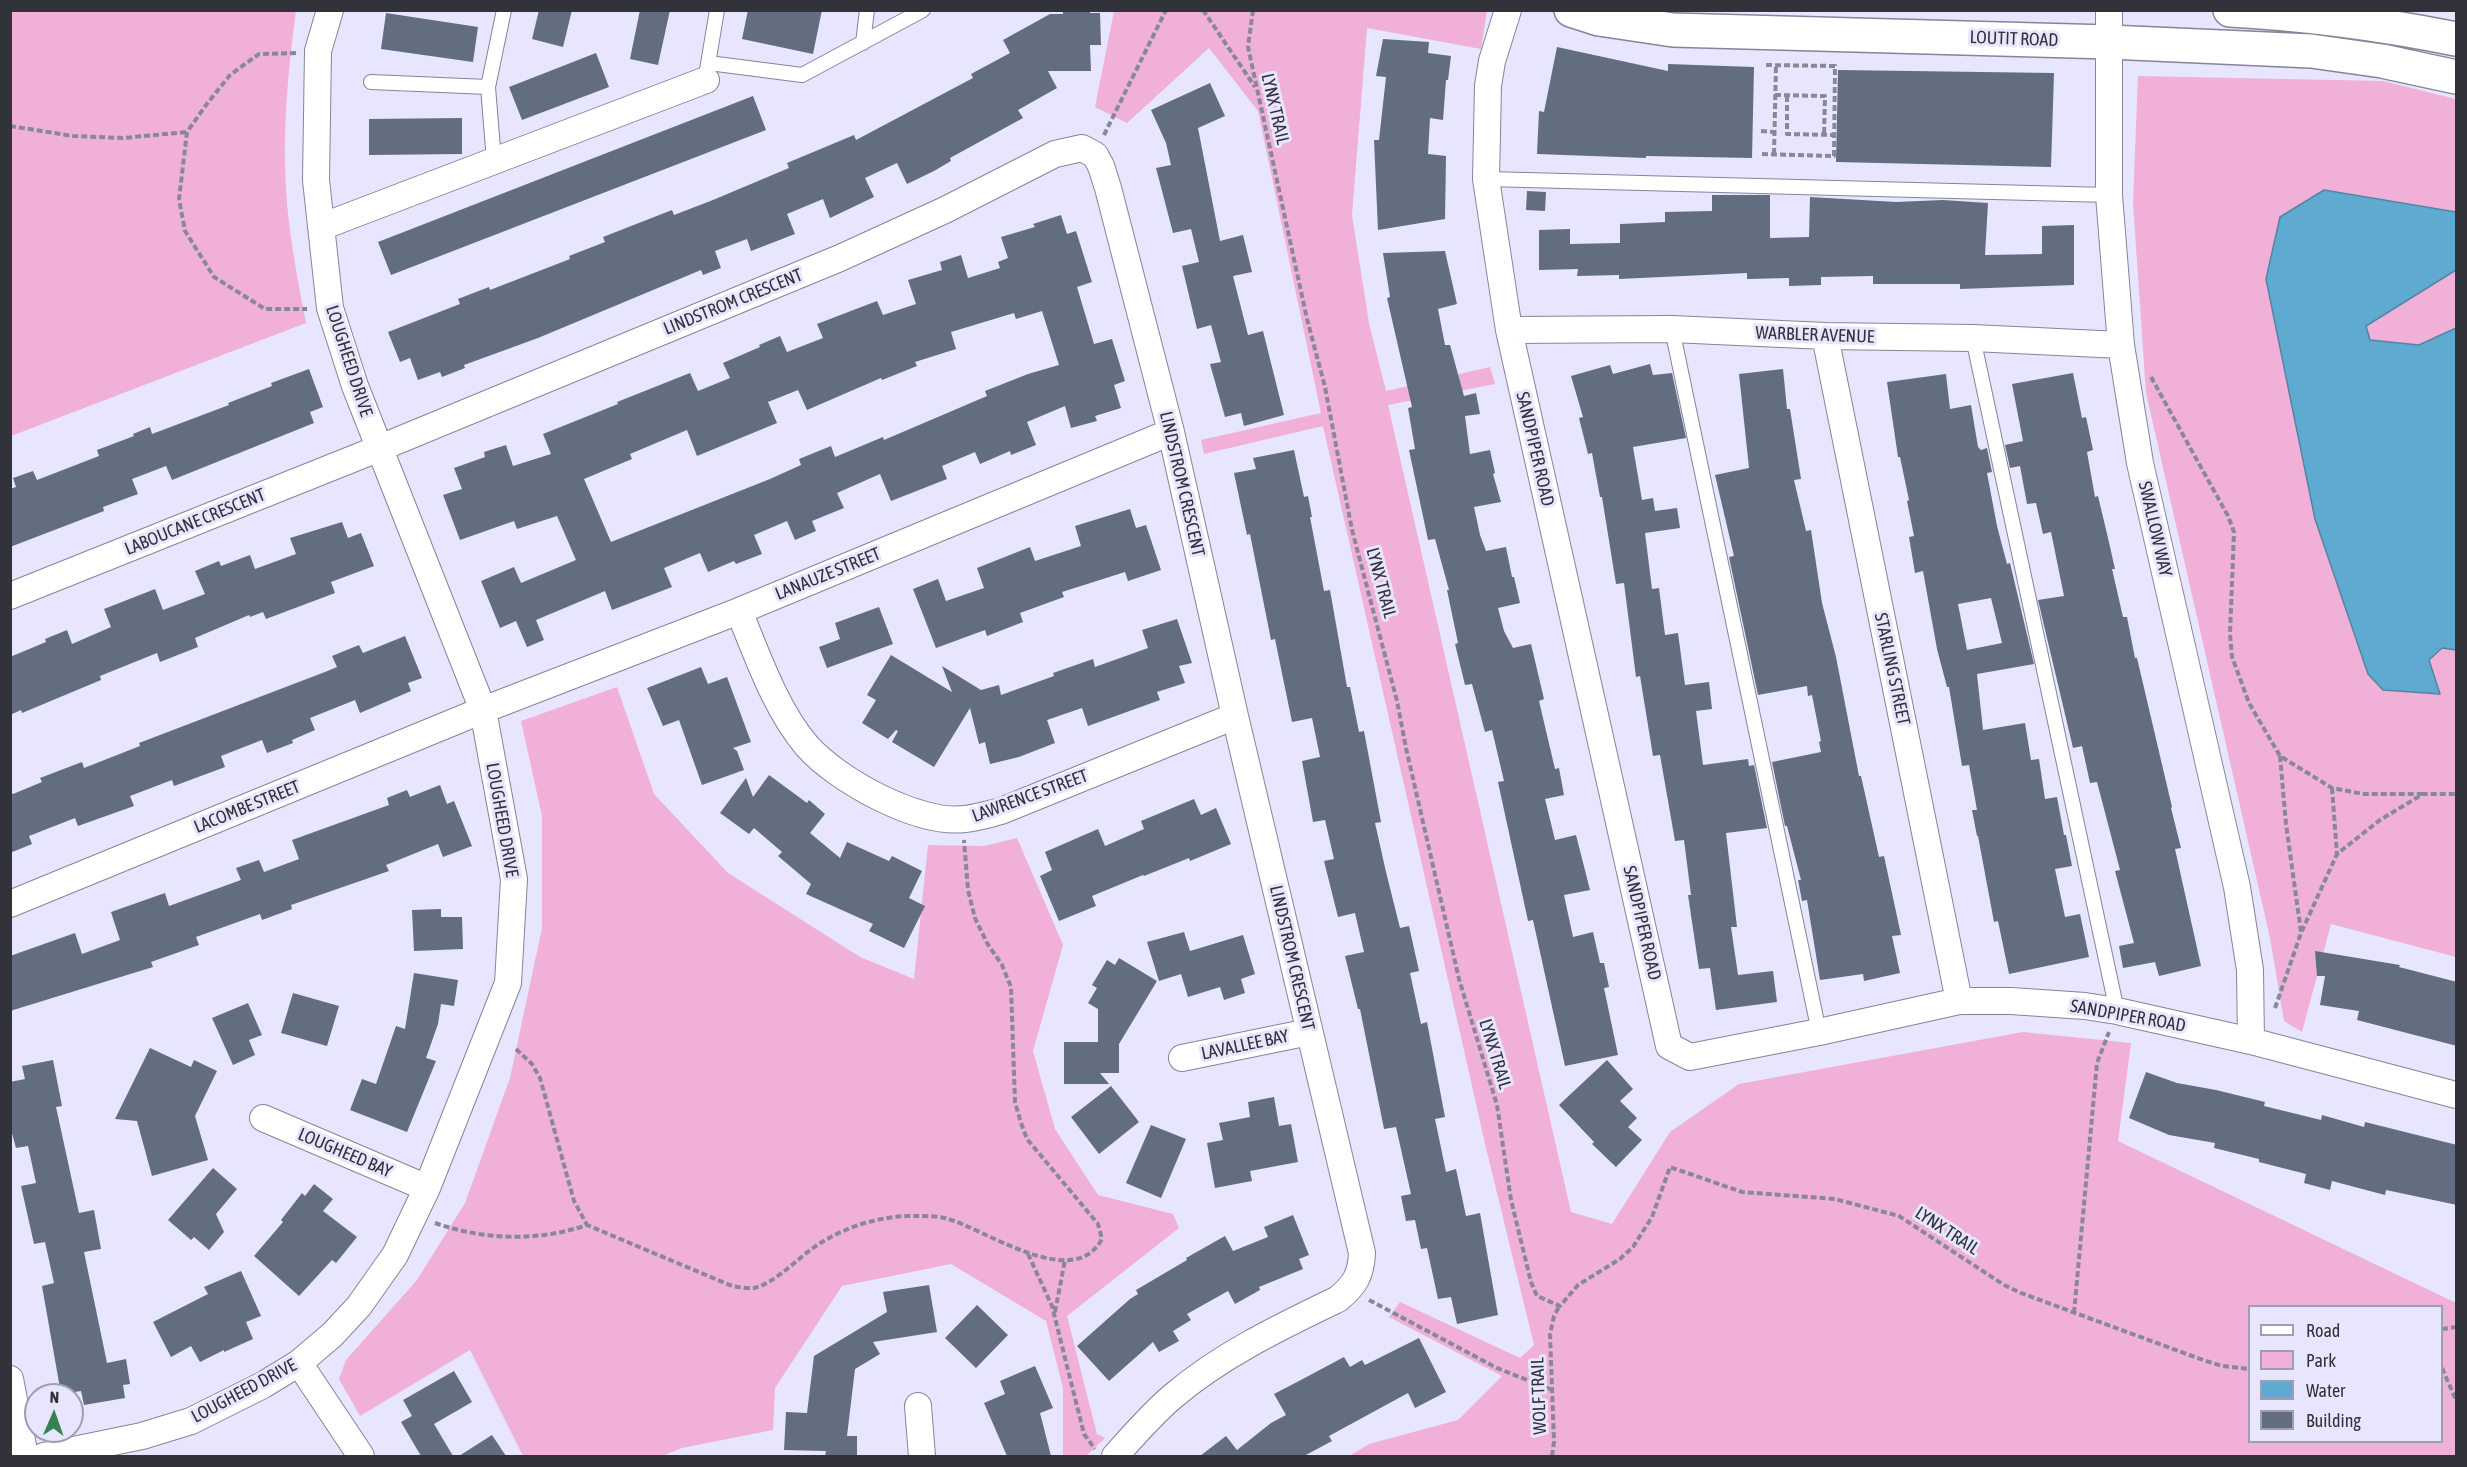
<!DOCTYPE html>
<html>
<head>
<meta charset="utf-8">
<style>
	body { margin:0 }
	#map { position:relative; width:2467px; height:1467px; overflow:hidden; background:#e7e6fe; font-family:"Asap Condensed",sans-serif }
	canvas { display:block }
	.frame { position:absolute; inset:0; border:12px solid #32323b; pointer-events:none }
	.legend { position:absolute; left:2248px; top:1305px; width:195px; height:138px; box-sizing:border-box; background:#e7e6fe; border:2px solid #9f9eb0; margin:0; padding:8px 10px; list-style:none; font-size:18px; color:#32323b }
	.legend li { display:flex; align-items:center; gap:12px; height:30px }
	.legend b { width:30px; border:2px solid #9f9eb0 }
	.north { position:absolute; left:24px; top:1383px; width:60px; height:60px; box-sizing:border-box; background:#e7e6fe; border:2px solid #9f9eb0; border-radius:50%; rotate:2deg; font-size:16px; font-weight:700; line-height:24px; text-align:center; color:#32323b }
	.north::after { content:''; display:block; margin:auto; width:21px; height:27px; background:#368250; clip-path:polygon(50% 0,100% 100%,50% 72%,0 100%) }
</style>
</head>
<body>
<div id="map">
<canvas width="2467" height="1467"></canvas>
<div class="frame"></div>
<ul class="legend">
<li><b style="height:8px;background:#fff"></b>Road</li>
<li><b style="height:16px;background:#f0b0d7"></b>Park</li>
<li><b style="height:16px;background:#5faad1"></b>Water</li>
<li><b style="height:16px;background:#626d7f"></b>Building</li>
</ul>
<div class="north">N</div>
</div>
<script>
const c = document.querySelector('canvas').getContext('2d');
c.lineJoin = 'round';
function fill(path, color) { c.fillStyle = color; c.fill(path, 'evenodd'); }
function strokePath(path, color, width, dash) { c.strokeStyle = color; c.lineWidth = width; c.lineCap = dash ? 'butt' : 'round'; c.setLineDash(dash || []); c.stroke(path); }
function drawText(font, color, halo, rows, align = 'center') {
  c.font = font + ' "Asap Condensed",sans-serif'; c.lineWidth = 6; c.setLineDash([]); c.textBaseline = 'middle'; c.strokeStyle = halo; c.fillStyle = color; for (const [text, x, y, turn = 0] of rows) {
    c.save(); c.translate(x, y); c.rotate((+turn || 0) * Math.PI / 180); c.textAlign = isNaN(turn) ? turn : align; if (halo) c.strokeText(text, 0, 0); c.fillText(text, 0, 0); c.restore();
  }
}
const green = new Path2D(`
	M11,10L296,11C289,62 284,115 285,167C286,219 296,272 306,323L11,436Z
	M1114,11H1487L1481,49L1367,28L1352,215L1369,323L1386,391L1490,367L1495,384L1388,405L1571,1212L1612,1224L1670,1132L1739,1084L2023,1032L2131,1043L2118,1141L2456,1303V1456H1349L1369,1444L1458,1420L1502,1376L1389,1317L1400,1302L1520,1358L1534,1345L1486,1148L1323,426L1204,454L1201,440L1321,413L1258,111L1209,48L1127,123L1095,107ZM2250,1306H2442V1442H2250Z
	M2138,76L2383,81L2456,99V957L2331,924L2302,1032L2284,1021L2270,938L2146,393L2133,203Z
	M617,687L654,794L728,873L860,957L914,979L928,845L984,846L1017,838L1063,945L1033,1051L1055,1129L1098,1195L1173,1214L1179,1228L1067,1316L1097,1434L1105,1438L1086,1456H1063V1388L1046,1321L951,1264L842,1286L775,1388L773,1430L682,1448L662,1456H523L470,1350L360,1416L339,1379L346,1360L417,1280L465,1203L510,1078L542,928V816L521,721Z`);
const water = new Path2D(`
	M2324,190L2456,212V270L2366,326L2370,340L2419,345L2456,328V650L2442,648L2429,660L2440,694L2383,690L2368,674L2315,519L2266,279L2280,217Z`);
const building = new Path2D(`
	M539,10H572L563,47L532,39Z
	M640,10H670L658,65L630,59Z
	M748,10H822L813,54L742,39Z
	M1063,10H1090V13H1100L1101,45H1090L1091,71H1048L1057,88L1018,110L1023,118L950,158L951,161L934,171L907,184L897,163L865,178L874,197L830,218L823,199L787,214L795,234L751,251L747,239L715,251L721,268L703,275L701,270L538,338L464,365L465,368L442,377L440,372L418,380L410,358L400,362L388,332L460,304L458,299L489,287L490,290L570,259L569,256L605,242L603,237L672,210L674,215L713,200L789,168L787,163L854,135L856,140L973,78L971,74L1010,53L1003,40L1050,14H1063Z
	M386,13L478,27L473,62L381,49Z
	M1383,39L1429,42L1428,53L1451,56L1448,80H1446L1443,120L1430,118L1428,154L1446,156L1445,219L1378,230L1374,140H1379L1386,77L1376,76Z
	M1557,47L1668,71V64L1754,67L1752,158L1646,156V158L1537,154L1539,111L1544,112Z
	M596,53L609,87L522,120L509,87Z
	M1838,70L2054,73L2051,167L1836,162Z
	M1210,83L1225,116L1198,128L1220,241L1243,235L1252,272L1233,276L1248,335L1263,331L1284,415L1244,426L1241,413L1225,417L1210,364L1221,362L1211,325L1197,329L1182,266L1199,262L1191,229L1173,233L1156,168L1171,165L1166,143L1151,110Z
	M753,96L766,130L391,275L378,242Z
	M462,118V154L369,155V119Z
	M1527,191L1546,192L1545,211L1526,210Z
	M1712,195H1770V238L1809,237L1810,197L1896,202L1943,200L1988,203L1985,255L2042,254V226L2074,225V285L1960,289V284H1873V276L1821,277V285L1789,286V278L1747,279V273L1619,279V275L1577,276L1578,269L1539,270V230L1570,229V244L1620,243V224L1665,222V212L1712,211Z
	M1061,215L1067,234L1076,231L1092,282L1077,287L1094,344L1112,339L1125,381L1114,385L1121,408L1095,416L1097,421L1071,428L1065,406L1027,422L1036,445L1011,455L1010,451L980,464L975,452L942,466L947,479L891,501L880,474L837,493L844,508L812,521L816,531L795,540L787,521L754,535L762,554L736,564L734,561L708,572L700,553L664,568L672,587L612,610L605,591L536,620L544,640L527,647L516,621L500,628L481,581L514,567L521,583L576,560L557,516L517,529L514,521L460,540L443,495L462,489L454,468L485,457L484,452L506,445L513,466L551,454L543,434L618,404L617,402L690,373L698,391L730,378L723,363L760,347L759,345L780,336L787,352L823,338L817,324L877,301L883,315L916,304L908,280L942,270L940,262L961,255L968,278L1000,268L998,262L1008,258L1001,237L1035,227L1033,224ZM1042,311L1059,365L1028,374L985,391L987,396L884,440L883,437L835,457L831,446L799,459L801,465L770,479L611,542L584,479L632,459L630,454L687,430L697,456L777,423L768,402L798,390L807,410L881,378L882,380L917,366L915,362L956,349L951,332L1014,313L1016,319Z
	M1445,251L1457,304L1438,309L1445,345H1450L1464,396L1476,393L1480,414L1465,416L1470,454L1490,450L1495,473L1493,474L1501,502L1474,507L1480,535L1486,551L1506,547L1512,577H1514L1520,603L1498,608L1504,631L1513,648L1531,644L1544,699L1539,701L1555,769L1559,768L1564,795L1545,799L1555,840L1576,835L1590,890L1564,895L1573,937L1593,932L1600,963H1604L1609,987L1604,988L1618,1055L1565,1066L1533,920L1528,921L1498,782L1504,781L1492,730L1485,732L1472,684L1465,685L1455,644L1458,643L1447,590H1449L1435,539L1428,540L1409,450L1415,449L1408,408L1412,407L1387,298L1390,297L1383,253Z
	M1650,364L1653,375L1672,373L1686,438L1633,447L1642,500L1653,498L1655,511L1677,508L1680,528L1645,533L1652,589L1659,588L1665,635L1678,633L1685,685L1709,682L1712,709L1696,711L1703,765L1748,759L1749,766L1754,765L1767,828L1726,833L1737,927H1731L1738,975L1773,971L1777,1002L1716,1010L1710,968L1699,969L1688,895H1691L1684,840L1675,841L1660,755L1653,756L1640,676L1636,677L1624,583L1616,584L1602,497H1600L1592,453L1588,454L1579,418L1583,417L1571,376L1610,365L1613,374Z
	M309,369L323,407L310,412L314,423L172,480L166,466L132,479L138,494L103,507L104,511L10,547V489L16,487L13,478L33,471L37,480L99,456L97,450L134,436L133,434L150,427L152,434L229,405L228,403L272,386L271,383Z
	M1783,369L1787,409H1790L1801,479L1794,480L1806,531L1811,530L1822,603L1836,657L1859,776H1861L1879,857L1884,856L1901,935L1892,936L1900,973L1864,981L1863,974L1820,980L1807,900L1802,901L1798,880H1801L1787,826H1785L1772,762L1821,752L1819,742L1821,741L1812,695L1808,696L1807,686L1758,695L1729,557L1734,556L1715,475L1749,468L1739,374Z
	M2073,373L2082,418L2086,417L2093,450L2087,452L2095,497L2098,496L2108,538L2115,569H2112L2123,617H2127L2135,658H2137L2172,807L2171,808L2181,848L2175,849L2201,966L2159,976L2155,962L2123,968L2119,946L2134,943L2115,871L2120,870L2097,782L2090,783L2082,746L2073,748L2038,600L2064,596L2051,532L2043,534L2036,503L2027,504L2020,466L2010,468L2005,445L2023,441L2012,384Z
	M1946,374L1950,409L1971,405L1978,447L1981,450L1987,448L1992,472L1987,473L1997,526L2007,564L2010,563L2034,664L1977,674L1983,730L2025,723L2031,760L2039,759L2045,799L2057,797L2064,835H2066L2072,866L2055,869L2065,917L2080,914L2089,957L2009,974L1998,921L1994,922L1978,836H1977L1972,810H1977L1969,765L1962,766L1949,687H1947L1937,649L1923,571L1915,573L1909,537L1914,536L1907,501L1909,500L1900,457H1898L1887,382ZM1991,598L2002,643L1967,650L1958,604Z
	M1294,450L1304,497L1308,496L1312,517H1310L1324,591L1330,590L1347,687H1350L1359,732L1364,731L1381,822L1375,823L1386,872L1400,928L1409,926L1419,971L1410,973L1421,1024L1427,1022L1445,1117L1435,1119L1446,1172L1456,1169L1466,1216L1480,1213L1498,1315L1457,1324L1451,1297L1438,1299L1427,1248L1421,1249L1415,1220L1406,1221L1401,1196L1411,1194L1396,1127L1384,1129L1360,1009H1358L1345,956L1364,952L1355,913L1338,917L1324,861L1334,859L1325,820L1313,822L1302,761L1320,757L1312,718L1292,722L1275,639L1271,640L1250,534L1247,535L1234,473L1256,469L1253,458Z
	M1130,509L1136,528L1146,525L1161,570L1128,581L1125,572L1062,592L1064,597L1020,613L1023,622L987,636L985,630L936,648L913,589L938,579L946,601L984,588L977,568L1030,547L1035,561L1081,546L1075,526Z
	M342,522L348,538L361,533L374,566L331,582L335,593L266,619L263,612L250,617L249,615L195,638L198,647L160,662L157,653L100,676L101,680L22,713L21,710L10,715V657L46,642L45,639L67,630L72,644L111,627L104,609L155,589L163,610L205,594L195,571L219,561L221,566L250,555L255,569L296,554L290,538Z
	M879,607L893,644L827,668L819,647L840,639L835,623Z
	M1177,619L1192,663L1179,666L1185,683L1157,692L1160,700L1088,726L1082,708L1047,720L1055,743L1019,757L990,764L985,742L979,744L970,708L934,767L892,742L898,731L896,730L888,739L862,723L876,700L867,695L891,655L952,692L942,666L981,690L999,685L1001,695L1054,676L1053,673L1093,659L1095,667L1148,648L1142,630Z
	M405,636L422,678L408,683L411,691L360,713L355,700L310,718L315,730L292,740L293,743L267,753L262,740L221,756L225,767L174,786L172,780L130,796L134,806L78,826L75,818L29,836L32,844L10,853V792L13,794L42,782L40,778L82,762L84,768L140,746L139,743L325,672L337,667L332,656L359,645L363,653Z
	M701,667L708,684L727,677L751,742L733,748L737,751L744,770L702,785L679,720L663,726L647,688Z
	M769,775L807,803L809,800L825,814L810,833L840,858L847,842L889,861L892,856L922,871L909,898L925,906L904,948L869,931L873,924L806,894L811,884L778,856L782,852L754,828L749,834L720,813L746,778L753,797Z
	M440,785L447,804L454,801L472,846L443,857L438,844L386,865L389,871L291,905L292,909L262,920L260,914L196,937L199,945L151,962L153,967L10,1011V956L75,933L82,954L120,940L111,912L165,893L169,906L241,880L236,868L259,860L264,872L299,859L292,840L389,805L387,798L407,790L410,797Z
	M1194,799L1201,815L1216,808L1231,844L1190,861L1189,858L1144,876L1143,875L1092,896L1096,906L1059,921L1040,876L1052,870L1045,852L1098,829L1105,846L1144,829L1141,821Z
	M441,909V917H462L463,949L414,951L412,910Z
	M1184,932L1190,951L1243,935L1255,974L1241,979L1245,993L1224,1000L1220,987L1188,997L1181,974L1159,981L1147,942Z
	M2315,951L2400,965L2399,967L2457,982V1046L2357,1020L2359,1011L2320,1005L2325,976H2317Z
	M1119,958L1157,981L1119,1044V1073H1100L1109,1084H1064V1042H1098V1009L1088,1003L1097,988L1092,985L1107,960L1115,965Z
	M414,973L458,980L454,1006L441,1004L438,1024L426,1058L436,1061L407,1132L350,1110L362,1079L376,1084L396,1026L405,1029Z
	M293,993L339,1006L327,1046L281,1033Z
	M248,1003L262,1035L249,1040L255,1055L233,1065L212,1018Z
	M150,1048L191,1067L194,1060L217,1071L195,1116L208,1160L152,1176L137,1121L115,1119Z
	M53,1060L62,1106L56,1107L79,1213L94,1210L101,1249L84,1252L107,1363L126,1359L130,1384L123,1385L125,1398L84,1405L81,1391L61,1394L42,1286L54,1283L45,1242L34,1244L21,1186L36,1183L28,1146L16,1148L10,1126V1082L25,1079L22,1066Z
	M1607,1060L1633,1089L1620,1101L1637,1118L1628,1127L1642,1140L1616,1167L1592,1144L1594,1142L1559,1105Z
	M2146,1072L2177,1083L2216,1090L2265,1102L2264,1106L2321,1120L2322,1115L2364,1127L2365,1122L2457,1145V1205L2386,1190L2385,1195L2332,1181L2330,1190L2304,1183L2306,1174L2259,1162V1159L2214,1148L2215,1143L2169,1135L2129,1118Z
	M1111,1086L1139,1122L1099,1154L1071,1117Z
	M1274,1097L1279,1126L1291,1124L1298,1162L1250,1171L1252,1181L1215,1188L1207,1143L1223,1140L1219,1123L1250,1117L1248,1102Z
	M1151,1125L1186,1139L1161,1198L1126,1183Z
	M213,1168L237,1189L216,1214L224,1232L209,1250L194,1237L191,1240L168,1220Z
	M314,1184L333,1199L323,1211L357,1237L336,1263L332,1260L299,1296L254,1256L283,1222L281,1220L302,1193L305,1196Z
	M1293,1215L1309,1255L1299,1259L1303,1269L1259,1287L1260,1290L1235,1304L1228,1291L1187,1314L1191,1320L1173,1331L1179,1341L1159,1352L1153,1342L1109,1381L1077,1346L1130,1299L1138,1294L1136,1290L1187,1260L1186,1258L1225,1236L1233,1251L1268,1237L1264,1227Z
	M241,1271L261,1316L246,1322L253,1339L224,1352V1350L200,1362L191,1346L171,1357L153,1322L208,1294L204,1287Z
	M929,1285L937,1332L873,1342L880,1354L855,1369L847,1436H857V1456H825L826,1451L784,1450L786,1412L807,1413L814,1356L887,1312L883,1292Z
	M977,1305L1008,1335L976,1368L945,1338Z
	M1419,1338L1446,1392L1415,1408L1408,1393L1329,1436L1332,1441L1304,1456H1200L1226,1436L1237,1450L1271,1423L1286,1415L1274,1394L1299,1381L1344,1357L1350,1367L1362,1360L1365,1365Z
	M1035,1366L1053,1408L1040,1413L1051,1456H1007L984,1403L1005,1394L1000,1381Z
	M454,1371L472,1402L434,1424L453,1456H421L401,1422L412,1416L403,1400Z
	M492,1435L506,1456H459Z`);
const path = new Path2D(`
	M1203,10L1255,87
	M1253,10L1248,47L1307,319L1325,387L1352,530L1397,701L1406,748L1459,979L1497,1105L1511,1200L1531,1282L1537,1296L1560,1306L1578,1285L1620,1259L1633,1247L1652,1217L1670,1167L1742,1192L1835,1199L1899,1216L2004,1285L2021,1293L2203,1360L2222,1366L2250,1369
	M296,53L259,54L230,75L206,105L187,132L179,199L185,231L214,277L265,309H307
	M1775,95L1825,96L1824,135
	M1787,96V134L1834,135
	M10,126L73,136L123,138L187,132
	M1761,131L1775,132
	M1104,135L1166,10
	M1762,154L1834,156L1835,66L1764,65
	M1774,154L1776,65
	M2151,377L2228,516L2234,532L2230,634L2232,657L2249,703L2280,756L2332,788L2363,794H2423
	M2280,756L2286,824L2301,932
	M2332,788L2337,854
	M2275,1008L2301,933L2337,854L2380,820L2423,794H2456
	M516,1049L532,1064L540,1078L574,1201L587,1225
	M435,1223C484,1240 537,1242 587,1225L732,1286C739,1287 748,1289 754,1288C778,1282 800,1255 822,1242C850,1225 884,1215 917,1216C926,1216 936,1216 945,1218C984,1228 1073,1293 1102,1239L1098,1224L1027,1139L1021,1123L1015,1102L1011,987L1002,965L987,943L975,918L968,890L964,840
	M1028,1254L1052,1306L1084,1434L1095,1449
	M1369,1300L1497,1368L1552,1390
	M1055,1312L1065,1260
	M2074,1313L2097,1063L2109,1032
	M2442,1329L2456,1327
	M2442,1368L2456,1400
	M1552,1456L1554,1442L1550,1334L1554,1316L1560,1305`);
const lane = new Path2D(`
	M863,43L867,10
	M709,63L802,75L923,10
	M707,70L717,10
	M371,82L488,87
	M494,161L488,87L504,10
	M1486,179L2109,195
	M1672,329L1819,1032
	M1973,338L2117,1011`);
const street = new Path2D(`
	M1508,10L1492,61L1488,86L1486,179L1509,330L1669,1046L1690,1057L1819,1032L1959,1001H2011L2085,1006L2117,1011L2251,1041L2456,1095
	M2109,10V195L2121,345L2140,463L2237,887L2250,970L2251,1041
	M321,227L706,80
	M1509,330L1672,329L1825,336L1973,338L2121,345
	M1825,336L1959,1001
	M10,596L380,448L840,258L945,210L1055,154L1082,148L1095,155L1101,166L1108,188L1171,432L1235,716L1362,1253C1361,1275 1355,1285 1338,1299C1280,1327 1221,1355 1172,1397C1151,1415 1133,1436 1115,1456
	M739,611C757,655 776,710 807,746C837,780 918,825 965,819C977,818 989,814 1001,811L1235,716
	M10,904L483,710L739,611L1171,432
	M1182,1058L1309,1032
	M263,1118L427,1188
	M299,1363L361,1456
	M10,1379L25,1456
	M918,1406L922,1456
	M44,1456L142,1436L191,1421L263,1385L299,1363L332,1335L359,1306L395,1255L427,1188L508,983L514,879L483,710L355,386L330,308L316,180L318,51L330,10`);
const secondary = new Path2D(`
	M1571,10L1599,19L1673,30L2109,42L2311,51L2382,61L2456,77
	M2230,10C2307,14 2381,24 2456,39`);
const streetNames = [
	["LOUTIT ROAD",2014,39,2],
	["LYNX TRAIL",1275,109,77],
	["LINDSTROM CRESCENT",733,302,-22],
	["WARBLER AVENUE",1815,335,2],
	["LOUGHEED DRIVE",349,361,72],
	["SANDPIPER ROAD",1535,449,77],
	["LINDSTROM CRESCENT",1182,484,77],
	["LABOUCANE CRESCENT",195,522,-22],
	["SWALLOW WAY",2155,529,77],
	["LANAUZE STREET",828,574,-22],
	["LYNX TRAIL",1381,583,75],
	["STARLING STREET",1892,669,78],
	["LAWRENCE STREET",1030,796,-20],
	["LACOMBE STREET",247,807,-22],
	["LOUGHEED DRIVE",502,820,80],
	["SANDPIPER ROAD",1642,923,77],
	["LINDSTROM CRESCENT",1292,958,77],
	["SANDPIPER ROAD",2128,1016,10],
	["LAVALLEE BAY",1245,1045,-12],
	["LYNX TRAIL",1495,1054,73],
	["LOUGHEED BAY",345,1153,23],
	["LYNX TRAIL",1947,1231,33],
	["LOUGHEED DRIVE",244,1391,-28],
	["WOLF TRAIL",1539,1396,-92]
];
fill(green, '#f0b0d7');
fill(water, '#5faad1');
strokePath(water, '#5286a4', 1.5);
fill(building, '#626d7f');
strokePath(lane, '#858499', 16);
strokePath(street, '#858499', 28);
strokePath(secondary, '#858499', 36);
strokePath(path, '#888898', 4, [6, 3]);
strokePath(lane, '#fff', 14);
strokePath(street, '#fff', 26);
strokePath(secondary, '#fff', 33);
drawText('18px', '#32323b', '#e7e6fe', streetNames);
</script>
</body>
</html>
